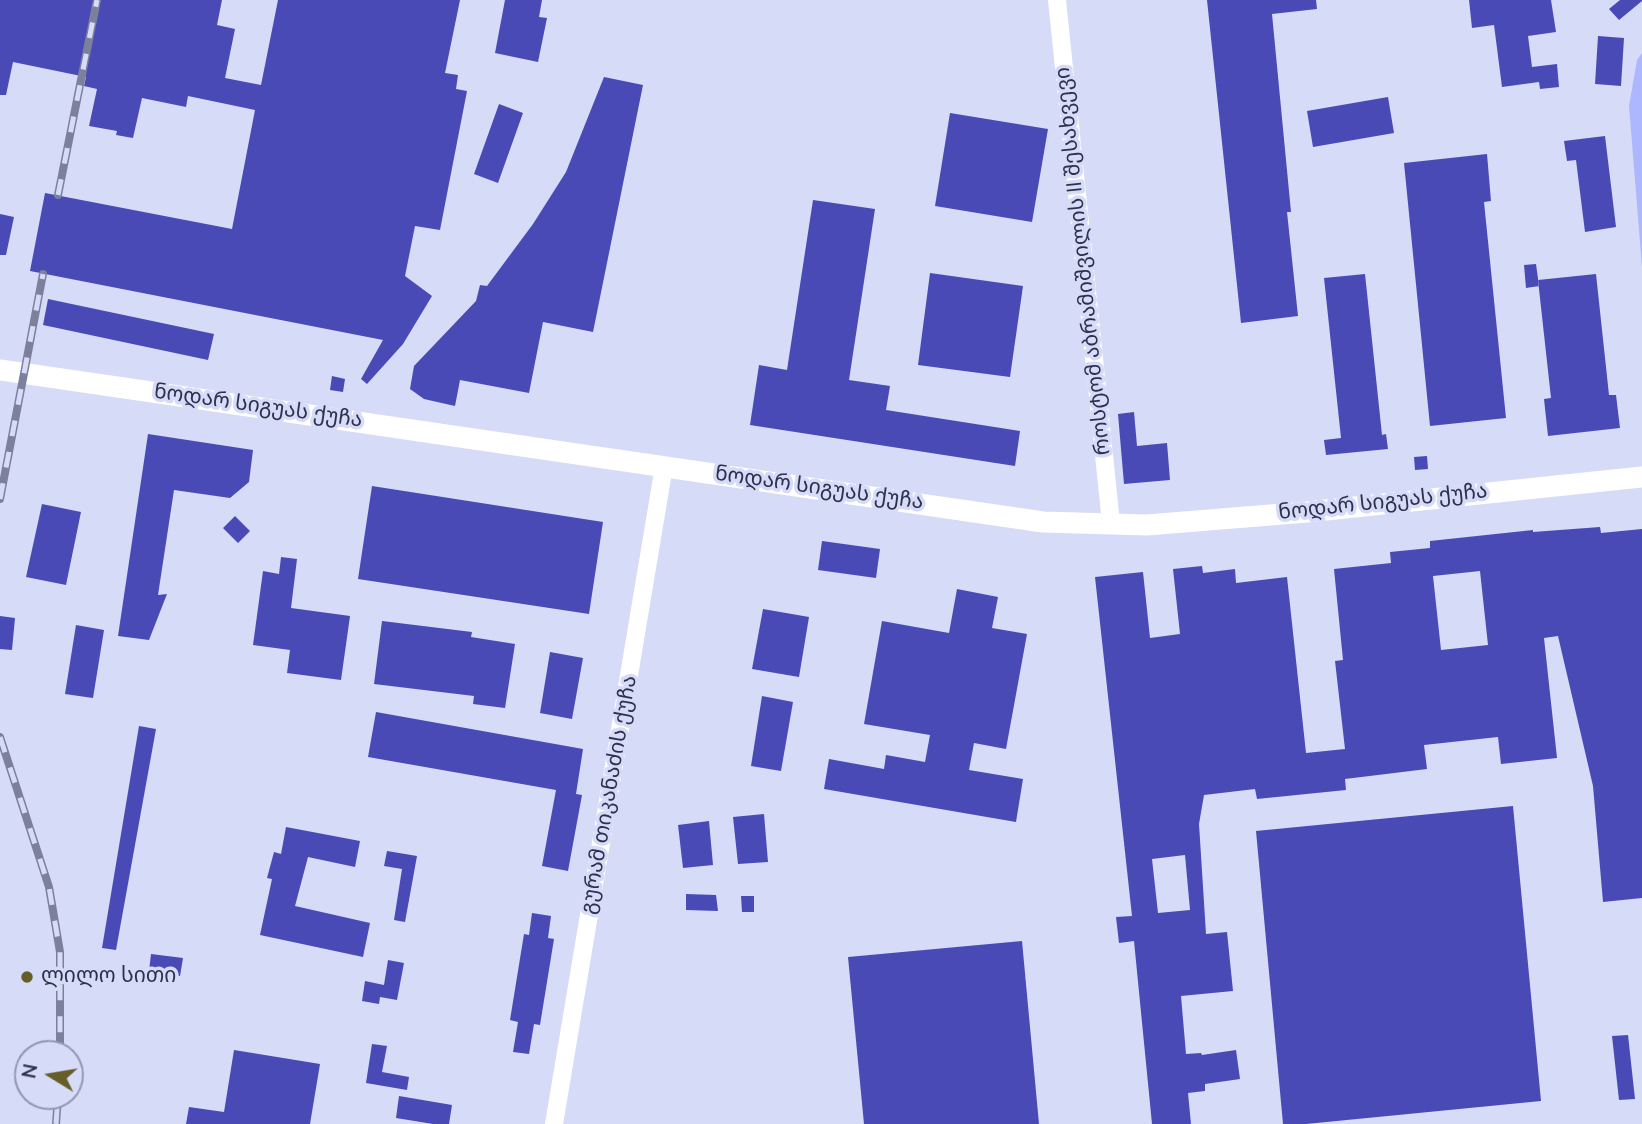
<!DOCTYPE html>
<html>
<head>
<meta charset="utf-8">
<style>
	body { margin:0 }
	#map { position:relative; width:1642px; height:1124px; overflow:hidden; background:#d6dbf8; font-family:"Nunito Sans",sans-serif }
	canvas { display:block }
	.north { position:absolute; left:14px; top:1040px; width:70px; height:70px; box-sizing:border-box; background:#d6dbf8; border:2px solid #9297b4; border-radius:50%; rotate:281deg; font-size:19px; font-weight:700; line-height:28px; text-align:center; color:#2d314d }
	.north::after { content:''; display:block; margin:auto; width:24px; height:32px; background:#675d29; clip-path:polygon(50% 0,100% 100%,50% 72%,0 100%) }
</style>
</head>
<body>
<div id="map">
<canvas width="1642" height="1124"></canvas>
<div class="north">N</div>
</div>
<script>
const c = document.querySelector('canvas').getContext('2d');
c.lineJoin = 'round';
function fill(path, color) { c.fillStyle = color; c.fill(path, 'evenodd'); }
function strokePath(path, color, width, dash) { c.strokeStyle = color; c.lineWidth = width; c.lineCap = dash ? 'butt' : 'round'; c.setLineDash(dash || []); c.stroke(path); }
function drawText(font, color, halo, rows, align = 'center') {
  c.font = font + ' "Nunito Sans","Noto Sans Georgian",sans-serif'; c.lineWidth = 7; c.setLineDash([]); c.textBaseline = 'middle'; c.strokeStyle = halo; c.fillStyle = color; for (const [text, x, y, turn = 0] of rows) {
    c.save(); c.translate(x, y); c.rotate((+turn || 0) * Math.PI / 180); c.textAlign = isNaN(turn) ? turn : align; if (halo) c.strokeText(text, 0, 0); c.fillText(text, 0, 0); c.restore();
  }
}
const green = new Path2D(`
	M1642,53V267L1629,106L1637,60Z`);
const building = new Path2D(`
	M0,0H222L217,25L235,29L225,78L261,85L278,0H460L445,73L458,75L456,89L467,91L440,230L415,226L405,276L432,296L403,344L367,384L361,379L383,340L30,271L45,193L232,229L255,110L188,96L186,107L142,98L133,138L116,135L117,131L89,126L97,89L84,86L86,77L13,62L6,95H0Z
	M505,0H542L539,17L547,18L538,62L495,53Z
	M1207,0H1316L1317,9L1272,14L1291,212H1287L1298,316L1241,323Z
	M1469,0H1551L1556,32L1528,36L1532,67L1557,64L1559,87L1540,89L1539,82L1502,87L1494,25L1472,28Z
	M1620,0H1642V1L1619,20L1609,9Z
	M1598,36L1624,38L1621,86L1595,84Z
	M604,77L643,85L593,332L543,322L529,393L460,380L455,406L424,399L410,389L414,366L476,301L480,285L487,286L533,224L566,172Z
	M1388,97L1394,133L1313,147L1307,111Z
	M499,104L523,113L498,183L474,174Z
	M950,113L1048,129L1032,222L935,206Z
	M1605,136L1616,227L1585,232L1576,160L1567,161L1564,141Z
	M1487,154L1491,201L1484,202L1506,418L1430,426L1404,163Z
	M813,200L875,209L849,380L890,386L886,410L1020,431L1015,466L750,425L759,365L787,370Z
	M0,214L14,217L6,255H0Z
	M1536,264L1539,286L1526,288L1524,265Z
	M930,273L1023,286L1010,377L918,365Z
	M1365,274L1382,435L1386,434L1388,449L1326,455L1324,440L1341,438L1324,278Z
	M1596,274L1609,395H1616L1620,428L1548,436L1544,399L1551,398L1538,280Z
	M48,299L214,334L208,360L43,325Z
	M332,376L345,379L343,392L330,390Z
	M1134,412L1137,446L1167,443L1170,480L1124,484L1118,414Z
	M148,434L253,450L249,482L230,498L174,490L158,595L167,594L149,640L118,636Z
	M1427,456L1428,469L1415,470L1414,457Z
	M372,486L603,522L589,614L358,579Z
	M42,504L81,512L66,585L26,577Z
	M235,516L250,531L238,543L223,528Z
	M1600,527L1601,533L1642,529V898L1603,902L1593,786L1558,636L1544,638L1557,758L1501,764L1498,737L1424,745L1427,769L1345,779L1346,790L1257,799L1255,789L1204,795L1199,824L1206,934L1227,932L1233,991L1181,996L1186,1054L1201,1053L1202,1055L1236,1050L1240,1079L1205,1084V1091L1188,1093L1191,1124H1152L1134,941L1119,943L1116,917L1132,916L1095,577L1143,572L1150,638L1180,634L1173,569L1202,566L1203,573L1235,569L1236,583L1287,577L1306,753L1345,749L1335,661L1343,660L1334,569L1391,563L1390,552L1430,548V541L1533,530V532ZM1480,571L1488,645L1441,650L1433,576ZM1185,855L1190,910L1158,913L1152,859Z
	M822,541L880,549L876,578L818,570Z
	M281,557L297,559L291,608L350,616L341,680L287,673L290,650L253,645L263,571L279,574Z
	M957,589L998,597L992,628L1027,634L1006,749L974,743L969,770L1023,779L1016,822L824,789L829,759L884,769L886,755L925,762L930,735L864,724L882,621L949,633Z
	M763,609L809,617L799,677L752,669Z
	M0,616L15,618L12,650L0,649Z
	M382,621L472,632L471,637L515,644L505,708L473,704L474,696L374,684Z
	M76,625L104,630L93,698L65,694Z
	M550,652L583,658L572,719L540,713Z
	M762,696L793,702L781,771L751,766Z
	M376,712L583,749L576,794L582,795L568,871L542,866L556,790L368,757Z
	M139,726L156,729L116,950L102,948Z
	M1513,806L1541,1101L1306,1124H1283L1256,831Z
	M764,814L768,862L738,864L733,817Z
	M709,821L713,865L683,868L678,825Z
	M286,827L360,841L355,867L308,857L295,906L370,923L363,957L260,935L272,879L267,878L274,852L281,854Z
	M387,851L417,856L405,922L394,920L402,869L384,866Z
	M686,894L716,895L718,911L686,910Z
	M741,896H754V912H742Z
	M532,913L551,916L548,938L554,939L540,1025L534,1024L529,1054L513,1052L518,1022L510,1020L524,934L529,935Z
	M1022,941L1039,1124H864L848,957Z
	M151,954L183,958L180,976L149,971Z
	M388,960L404,963L397,1000L380,997L379,1004L362,1001L365,981L384,985Z
	M1628,1035L1635,1099L1619,1100L1612,1036Z
	M372,1044L387,1046L382,1072L409,1077L407,1090L366,1083Z
	M234,1050L320,1064L310,1124H186L189,1107L224,1112Z
	M399,1096L452,1105L449,1124H433L396,1118Z`);
const minor = new Path2D(`
	M1057,0L1111,523
	M554,1124L664,466`);
const tertiary = new Path2D(`
	M0,370L1043,522L1147,525L1307,512L1642,477`);
const rail = new Path2D(`
	M58,195L97,0
	M0,499L43,274
	M0,737L49,887L60,952V1054
	M56,1124L58,1096`);
const markers = [
	[27,977,7,"#675d29"]
];
const streetNames = [
	["როსტომ აბრამიშვილის II შესახვევი",1084,261,-96],
	["ნოდარ სიგუას ქუჩა",258,407,8],
	["ნოდარ სიგუას ქუჩა",819,489,8],
	["ნოდარ სიგუას ქუჩა",1383,503,-6],
	["გურამ თიკანაძის ქუჩა",610,795,-80]
];
const poiNames = [
	["ლილო სითი",41,977]
];
fill(green, '#adb7ff');
fill(building, '#494ab5');
strokePath(minor, '#fff', 18);
strokePath(tertiary, '#fff', 21);
strokePath(rail, '#7c809d', 8);
strokePath(rail, '#d6dbf8', 5, [16]);
for (const [x, y, r, color] of markers) { const dot = new Path2D(); dot.arc(x, y, r, 0, 2 * Math.PI); c.fillStyle = color; c.fill(dot); strokePath(dot, '#d6dbf8', 2.5); }
drawText('21px', '#2d314d', '#d6dbf8', streetNames);
drawText('21px', '#2d314d', '#d6dbf8', poiNames, 'left');
</script>
</body>
</html>
